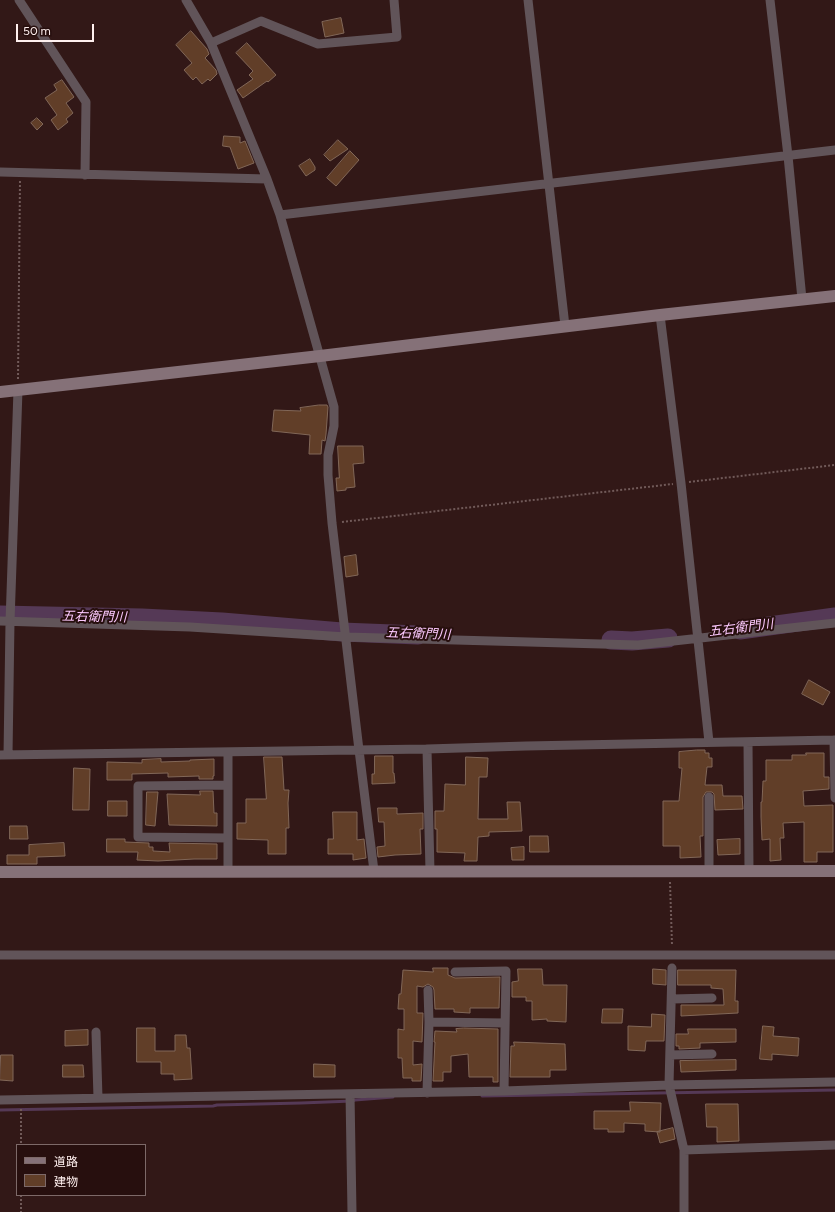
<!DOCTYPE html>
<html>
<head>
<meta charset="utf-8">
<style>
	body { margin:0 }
	#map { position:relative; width:835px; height:1212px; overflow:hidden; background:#321817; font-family:Figtree,"Noto Sans JP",sans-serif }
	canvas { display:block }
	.legend { position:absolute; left:16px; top:1144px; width:130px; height:52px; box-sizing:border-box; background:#270f0e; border:1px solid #7d6968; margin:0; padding:5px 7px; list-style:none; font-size:12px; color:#fff0ef }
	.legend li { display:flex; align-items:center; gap:8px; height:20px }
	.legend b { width:20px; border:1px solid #7d6968 }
	.scale { position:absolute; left:16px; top:24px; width:78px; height:18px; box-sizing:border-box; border:2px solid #fff0ef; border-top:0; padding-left:5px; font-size:12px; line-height:14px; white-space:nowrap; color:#fff0ef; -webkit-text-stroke:3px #270f0e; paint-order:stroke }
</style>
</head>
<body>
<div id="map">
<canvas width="835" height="1212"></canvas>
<ul class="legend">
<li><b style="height:5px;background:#857178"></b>道路</li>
<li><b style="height:11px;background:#613e28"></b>建物</li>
</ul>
<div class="scale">50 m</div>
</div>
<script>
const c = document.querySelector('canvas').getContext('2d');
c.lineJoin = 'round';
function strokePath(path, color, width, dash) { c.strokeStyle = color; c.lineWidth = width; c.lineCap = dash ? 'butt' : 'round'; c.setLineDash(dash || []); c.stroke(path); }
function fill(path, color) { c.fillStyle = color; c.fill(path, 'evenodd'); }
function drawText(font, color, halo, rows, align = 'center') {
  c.font = font + ' Figtree,"Noto Sans JP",sans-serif'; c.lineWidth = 4; c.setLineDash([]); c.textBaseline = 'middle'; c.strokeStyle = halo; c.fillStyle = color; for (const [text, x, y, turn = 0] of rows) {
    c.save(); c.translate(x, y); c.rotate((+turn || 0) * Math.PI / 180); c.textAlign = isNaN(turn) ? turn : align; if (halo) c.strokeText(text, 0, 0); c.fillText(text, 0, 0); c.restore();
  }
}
const stream = new Path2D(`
	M482,1096L835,1090
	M0,1110L213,1106L217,1105L301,1103L352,1101L355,1100L393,1097`);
const river = new Path2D(`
	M0,615L142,618L222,622L342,632L418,635
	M740,630L835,617
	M611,640L632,641L668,638`);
const building = new Path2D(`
	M341,18L344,33L325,37L322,22Z
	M191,31L207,49L209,54L205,58L216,70L217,74L210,81L208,79L202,84L196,77L193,80L184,70L192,63L176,45Z
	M247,43L276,75L268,82L267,81L243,98L237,90L253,79L249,75L253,71L236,53Z
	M62,80L74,97L66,103L73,113L66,119L68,122L58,130L51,120L57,115L45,98L57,90L54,85Z
	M37,118L43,124L37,130L31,123Z
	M224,136L240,137V143L245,141L254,163L238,169L230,147L223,146Z
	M338,140L348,149L330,161L324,155Z
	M350,151L359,160L336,186L327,178Z
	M310,159L315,167V170L306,176L299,166Z
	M319,405H327L328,407L326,434L325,441L322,440L321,454H309L310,435L272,431L274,410L301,411L300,408Z
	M338,446H363L364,463L353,464L355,487L346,488V490L337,491L336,478H339Z
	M356,555L358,575L346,577L344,557Z
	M809,680L830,692L823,705L802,694Z
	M697,750H705V753H709V758H712V767H707L705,785H722L723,796H742L743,809L715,810L714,794L712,792H706L703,797V836H700L701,857L680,858V846H663V801H679L682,768H679V752Z
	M806,753H824V777H829V789L803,791L804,806L833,805V852H817V862H804V822L783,823L784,838H780L781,860L770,861V839L762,840L761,817V802H762L763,781H766V760H792V755H806Z
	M375,756H393V773H394L395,783L372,784V774H374Z
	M264,757H282L284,790H289L288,803L289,828H286V854H268V840L237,839V823H246V799H266Z
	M466,757L488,758L487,777H479L478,819H508L507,802H520L522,831L489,832V836L478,837L477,861H464L465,853L437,852V829H435V811H444L445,784L465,785Z
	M161,759V762L190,761V760L214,759V776H213V779H199V776L168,777V773L132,774V780H107V762L142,763V760Z
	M74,768L90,769L89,810H73Z
	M200,791H213L214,813H217V826L169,825L167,794L200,795Z
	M147,792H158L155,826L146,825Z
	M108,801H127V816H108Z
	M378,808H397V814L423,813V829H420L421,854L395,855L378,857L377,847L385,846L384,822H379Z
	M333,812H357V840L364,839L366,858L353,860V854H328V839H333Z
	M10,826H27L28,839H10Z
	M530,836H548L549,852H530Z
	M107,839H125V842L149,843V847H153V851L170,852L169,843L217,844V859H194L158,861L137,860L138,852H107Z
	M740,839V854L718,855L717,840Z
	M64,843L65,856L37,857V864H7V855H29V845Z
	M524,847V860H512L511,848Z
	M433,968H448V975L455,978L500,977L499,1008H470V1013L454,1012V1009H435L434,990L433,987L428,984L423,987L417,986V1013H423L422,1042L413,1041V1065L422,1064L421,1081H412V1078H403L402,1058H398V1029L404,1030V1009H398L399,994H401L403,970L433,972Z
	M518,969H542L543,985H567L566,1022L547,1021V1019L532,1020V1001H526V997H512V982L518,981Z
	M653,969L666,970V985L653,984Z
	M678,970H736L735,1001H738V1013L681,1016V1005H724L723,989L711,988V985H678Z
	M603,1009H623L622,1023H602Z
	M652,1014L665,1015L664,1041H646L645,1051L628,1050V1026L651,1027Z
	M763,1026L774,1027L773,1036L799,1038L798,1056L772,1054V1060L760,1059Z
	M137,1028H155V1051H175V1035H186L187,1048H190L192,1079L174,1080V1074H161V1062H137Z
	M464,1028L498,1029V1082H493V1077H469L468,1054L451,1056V1072H443V1081H433L435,1042H434L435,1031L457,1032L456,1029Z
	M688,1029H736V1042L700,1043V1048L679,1049V1046H676V1034H688Z
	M88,1030V1045L65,1046V1031Z
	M514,1042L565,1044L566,1070H550V1077H510L511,1046H514Z
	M1,1055H13V1081L0,1080Z
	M736,1060V1070L681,1072L680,1061Z
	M314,1064L335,1065V1077H314Z
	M63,1065H83L84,1077H63Z
	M630,1102L661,1103L660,1132L645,1131V1124L624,1123V1132H608V1129H594V1111H630Z
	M706,1104H738L739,1141L717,1142V1127H707Z
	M673,1128L675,1139L660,1143L657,1132Z`);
const path = new Path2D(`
	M18,379L20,181
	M689,482L835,465
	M342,522L673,484
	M670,882L672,945
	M21,1109V1145
	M21,1195V1212`);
const street = new Path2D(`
	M19,0L86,102L85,175
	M186,0L211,43L267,179L280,215L334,407V426L328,455V475L332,523L359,750L374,871
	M528,0L565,326
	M770,0L788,156L802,299
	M211,43L261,21L318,44L397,37L394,0
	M0,172L267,179
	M280,215L835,150
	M660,315L681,483L709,742
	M0,621L190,627L346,637L638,645L835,623
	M834,740L835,798
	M748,742L749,870
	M427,749L430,871
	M228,752V871
	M0,755L427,749L526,746L835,740
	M8,755L10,622L18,390
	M228,785L138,786V837L228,838
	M709,797V870
	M0,955H835
	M672,968L669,1085L684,1150V1212
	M455,972L506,971L504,1091
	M672,999L712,998
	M429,1022L505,1023
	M96,1032L98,1098
	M670,1055L712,1054
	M427,1093L429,1022L428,990
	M350,1094L352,1212
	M0,1100L504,1091L669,1085L835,1082
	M684,1150L835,1145`);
const secondary = new Path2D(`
	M0,392L320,356L660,315L835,296
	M0,872L835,871`);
const waterNames = [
	["五右衛門川",94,617,1],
	["五右衛門川",741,628,-7],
	["五右衛門川",418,634,2]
];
strokePath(stream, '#553956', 3);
strokePath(river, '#553956', 19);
fill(building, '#613e28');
strokePath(building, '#816758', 1);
strokePath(path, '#715a59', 2, [2, 2]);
strokePath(street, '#615459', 9);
strokePath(secondary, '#857178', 12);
drawText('italic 13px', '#fcc9fe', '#270f0e', waterNames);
</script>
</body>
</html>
